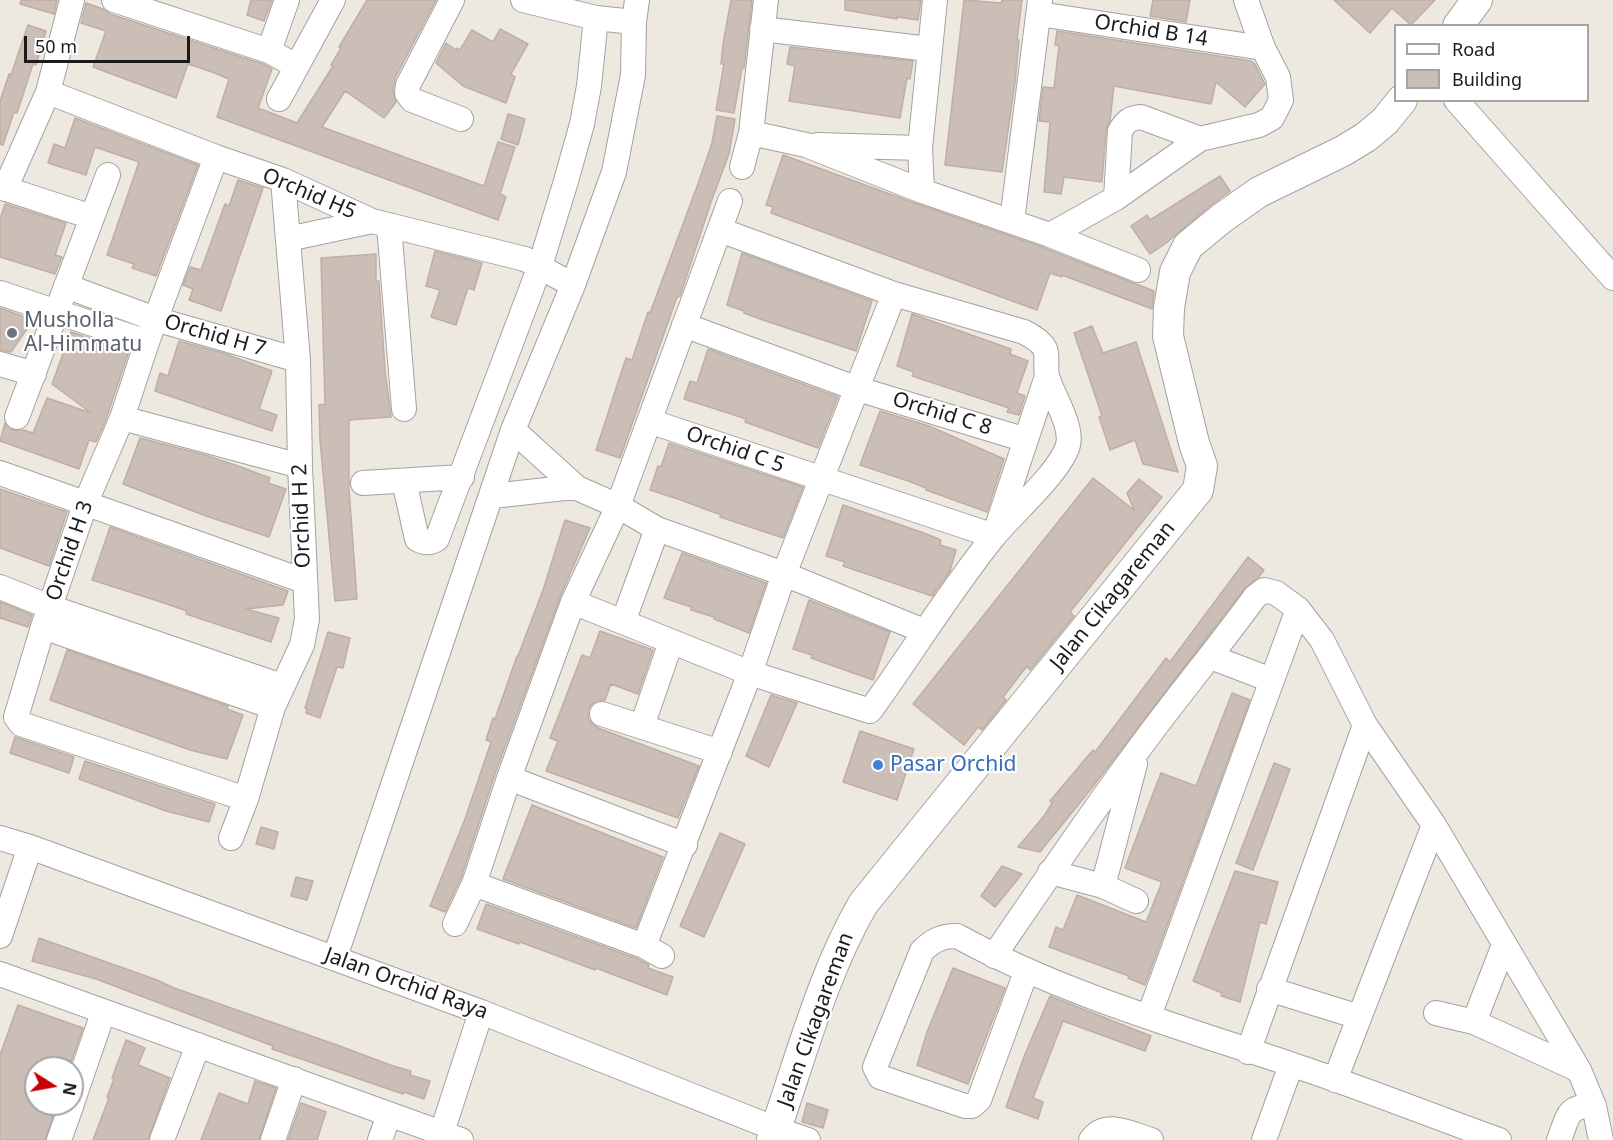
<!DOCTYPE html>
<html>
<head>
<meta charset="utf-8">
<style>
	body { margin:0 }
	#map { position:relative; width:1613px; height:1140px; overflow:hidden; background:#eee9e0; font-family:"Noto Sans",sans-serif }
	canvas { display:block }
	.legend { position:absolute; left:1394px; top:24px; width:195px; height:78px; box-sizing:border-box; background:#fff; border:2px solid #a4a4a4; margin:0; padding:8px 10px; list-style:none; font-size:18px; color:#1b1b1b }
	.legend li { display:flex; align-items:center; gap:12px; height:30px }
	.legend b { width:30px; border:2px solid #a4a4a4 }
	.north { position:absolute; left:24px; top:1056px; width:60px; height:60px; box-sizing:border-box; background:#fff; border:2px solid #a4a4a4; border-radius:50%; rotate:101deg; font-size:16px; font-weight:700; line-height:24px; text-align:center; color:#1b1b1b }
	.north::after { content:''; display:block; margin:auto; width:21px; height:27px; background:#c70006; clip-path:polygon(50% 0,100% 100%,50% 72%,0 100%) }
	.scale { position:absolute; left:24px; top:36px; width:166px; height:27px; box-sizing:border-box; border:3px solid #1b1b1b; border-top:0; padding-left:8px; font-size:18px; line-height:21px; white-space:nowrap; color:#1b1b1b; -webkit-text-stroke:4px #fff; paint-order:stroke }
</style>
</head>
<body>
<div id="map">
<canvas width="1613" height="1140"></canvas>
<ul class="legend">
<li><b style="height:8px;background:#fff"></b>Road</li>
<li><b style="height:16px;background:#cabeb6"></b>Building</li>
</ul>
<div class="north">N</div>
<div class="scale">50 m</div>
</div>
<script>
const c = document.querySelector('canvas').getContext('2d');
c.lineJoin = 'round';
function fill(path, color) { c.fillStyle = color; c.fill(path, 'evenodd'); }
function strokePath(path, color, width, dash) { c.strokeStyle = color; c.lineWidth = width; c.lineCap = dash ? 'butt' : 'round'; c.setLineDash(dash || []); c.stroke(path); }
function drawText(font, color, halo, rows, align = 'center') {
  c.font = font + ' "Noto Sans",sans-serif'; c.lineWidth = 4.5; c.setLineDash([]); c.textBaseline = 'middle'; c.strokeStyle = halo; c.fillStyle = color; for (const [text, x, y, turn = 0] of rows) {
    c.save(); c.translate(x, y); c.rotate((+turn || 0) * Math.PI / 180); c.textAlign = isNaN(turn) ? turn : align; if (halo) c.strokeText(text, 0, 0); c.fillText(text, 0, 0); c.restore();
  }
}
const building = new Path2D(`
	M21,0H57L54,14L20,4Z
	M251,0H272L264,21L247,15Z
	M367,0H436L395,78L393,91L396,102L384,118L345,91L322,127L484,186L498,142L515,147L500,194L506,197L498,220L217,117L229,79L212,72L188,64L176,98L93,67L106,31L81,23L86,3L103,9L110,14L263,64L272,69L258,108L297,123L333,66L331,65L341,48L339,47Z
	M731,0H752L744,68H742L734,113L716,110L724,64H721L723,44Z
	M845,0H921L918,20L897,17V19L845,10Z
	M964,0L1001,3L1002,0H1022L1017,40H1019L1015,83L1002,172L945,165Z
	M1153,0H1190L1186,22L1150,16Z
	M1334,0H1435L1411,25L1392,8L1370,33Z
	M28,25L46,31L36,65L33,64L17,113L14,112L3,145L0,144V101L9,74L11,75Z
	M500,29L528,44L511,74L515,77L506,103L463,86L436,63L446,43L456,50L457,48L460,50L472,30L493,42Z
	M1057,31L1251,61L1255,64L1265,84L1245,107L1216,82L1211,104L1114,86L1110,121L1106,130L1102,182L1064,177L1061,194L1044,192L1050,122L1039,121L1043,87L1054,88L1059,46L1055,45Z
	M790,47L913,61L910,79L907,78L900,118L789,101L795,66L787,64Z
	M508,114L525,119L518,145L501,139Z
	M717,116L735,119L729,154L711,202L680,296L677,297L620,458L596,450L626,358L632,360L648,312L650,313L699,181L712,143Z
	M75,118L198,165L156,276L132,268L134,264L107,255L139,162L95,147L86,175L48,163L54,144L65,148Z
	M783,155L917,204L1039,246L1154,291L1152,309L1062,275V277L1050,273L1037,310L771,213L773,207L766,205Z
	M1220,176L1230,191L1211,205L1165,244L1150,254L1131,226L1147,215L1150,220L1166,210Z
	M238,180L263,188L221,311L189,300L193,289L183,285L190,267L201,270L225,204L229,206Z
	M5,204L66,223L55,255L62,257L55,274L0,257V219Z
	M435,251L482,263L474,290L468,288L456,325L431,317L440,290L426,286Z
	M742,253L872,301L856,351L760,319L744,313V311L727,305Z
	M376,254V281H379L385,370L391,417L349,420V489L357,599L335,601L320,440L319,405L325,404L321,258Z
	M0,308L33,320L11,352L0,350Z
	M912,314L1011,349L1010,354L1028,361L1017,393L1025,396L1019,415L1007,412L1009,408L912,376L914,372L897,366Z
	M1092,326L1103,353L1136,342L1178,472L1143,464L1135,440L1110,450L1099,417L1102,416L1097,401L1074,333Z
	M71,332L129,351L105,422L96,442L89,440L79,469L0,441L5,423L13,430H23L33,433L47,398L91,413L52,384Z
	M179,341L223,353L272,371L259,409L277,415L272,431L155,391L160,373L168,376Z
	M708,349L838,397L818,448L745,422L746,419L728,413L684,399L690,381L697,383Z
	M880,411L929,426L1004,459L987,512L926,490V488L911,482L860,465Z
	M140,438L205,455L238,466L270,478L268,483L286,489L269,537L206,516L123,484Z
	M669,443L803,487L783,538L720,517L721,515L678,499L650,490L658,466L661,467Z
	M1093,478L1134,510L1127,493L1139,479L1162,497L1070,612L1074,616L1030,670L1027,666L1003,697L1006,700L982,730L978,727L964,745L913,704Z
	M0,489L67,512L49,566L0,548Z
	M843,505L924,533L941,540L940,545L956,550L950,571L932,596L843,566L845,562L826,556Z
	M565,520L590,528L560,597L495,774L461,878L445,912L430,906L465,819L491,742L486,740L493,718L495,719L517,656H518L543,590Z
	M110,527L288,591L283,605L246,609L279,618L271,642L186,614L187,611L161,602L92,580Z
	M682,553L766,583L749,633L714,619V617L691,610V607L664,598Z
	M1248,557L1264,570L1258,578L1244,589L1091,789L1040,852L1018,847L1044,816L1052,803L1050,801L1093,750L1095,752L1166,658L1170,662Z
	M809,600L890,632L873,680L811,658L812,655L793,649Z
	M0,602L32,615L28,627L0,618Z
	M600,631L653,650L638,694L611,684L605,700H598L592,704L588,710V718L592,724L598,728L699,766L678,818L546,771L558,741L550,738L582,655L590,658Z
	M328,632L350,638L343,668L337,667L320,718L306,713L307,709L305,708Z
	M67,650L228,706L227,709L243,715L227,759L190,750L50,700Z
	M1232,693L1250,700L1145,985L1128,978L1129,976L1049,947L1056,927L1063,930L1077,895L1146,922L1162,882L1125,868L1154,791L1161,773L1196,786Z
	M771,695L797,703L769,767L746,756Z
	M860,731L914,749L897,800L843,782Z
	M15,737L74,757L69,773L10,753Z
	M85,761L215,804L209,822L166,811L79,779Z
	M1274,763L1290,769L1253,870L1236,863Z
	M532,805L663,857L636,928L503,879Z
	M261,827L278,832L274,849L256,844Z
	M720,833L745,844L704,937L680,926Z
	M1002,866L1022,874L995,907L981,896Z
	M1235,871L1278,882L1266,924L1260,922L1240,1002L1221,996L1222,993L1193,981Z
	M296,877L313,881L307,900L291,896Z
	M486,904L638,959L649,965L648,968L673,977L667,995L596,968L595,970L520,942L519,944L477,929Z
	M39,938L157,980L174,988L337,1045L393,1066L411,1071L410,1075L430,1081L424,1099L404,1092L403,1094L272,1049L273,1046L96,979L32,961Z
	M953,968L1005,988L968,1084L917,1065L927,1032Z
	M1050,996L1151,1036L1145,1051L1063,1021L1033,1098L1043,1102L1038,1119L1006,1107L1025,1054Z
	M18,1005L83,1028L69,1068H36V1104H57L45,1140H0V1055Z
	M126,1040L145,1048L138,1065L170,1078L148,1140H93L109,1098L107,1097L114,1079L112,1078Z
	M255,1081L276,1088L259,1140H201L219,1093L248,1104Z
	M301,1103L326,1112L317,1140H288Z
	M807,1103L828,1110L823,1128L802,1122Z`);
const minor = new Path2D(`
	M114,0L269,51L296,66
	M452,0L408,85L407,93L412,100L461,119
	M523,0L596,18L634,22
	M1039,14L1263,48
	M762,29L929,49
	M269,51L287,0
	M48,92L216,157L283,180L372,221L525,259L573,285
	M279,99L333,0
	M1456,100L1613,278
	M751,133L806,145L922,191L1050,235L1138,270
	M817,145L920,148
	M216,157L147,342L122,418L86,502L43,627L16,717L21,724L246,799
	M742,167L751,133L766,0
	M0,187L92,217
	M5,189L48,92L72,0
	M922,191L920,148L935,0
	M1116,198L1120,131C1126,121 1130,118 1141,117L1200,139
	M1012,221L1040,0
	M389,225L404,409
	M1050,235L1116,198L1200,139L1259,125L1272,118L1281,100L1278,77L1263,48L1246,0
	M288,239L372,221
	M66,286L155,319L298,360
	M0,293L147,342
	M684,325L858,389L1026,440
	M0,364L34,374
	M17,417L108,175
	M122,418L300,466
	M649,421L994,536L1047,376
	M513,430L577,488L618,506L657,529L784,574L924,631
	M0,473L304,581
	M404,481L417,539C424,543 430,544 437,539L540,266L566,181L582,124L589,86L596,18
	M363,483L462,477
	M492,496L565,488H577
	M0,587L50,607L282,686
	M573,602L750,673L870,711C912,653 949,592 994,536C1013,513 1061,471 1068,445C1073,425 1052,395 1047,376C1045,368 1048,357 1045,349C1041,341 1032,336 1024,332L894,294L720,230
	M623,622L657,529
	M43,627L273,707
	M1211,657L1271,680
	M602,714L720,752
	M642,726L671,642
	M509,778L685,845
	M0,838L30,847L481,1012L776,1129L808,1140
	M231,838L246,799L273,707L302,645L307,619L300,466L298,360L283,180
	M1050,872L1103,886L1136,901
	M474,884L644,946L662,956
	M1103,886L1135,764
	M455,924L474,884L509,778L573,602L618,506L730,201
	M0,936L30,847
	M644,946L750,673L784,574L894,294
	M994,956C1041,887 1088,817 1138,750C1176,698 1217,649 1255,597L1264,590L1276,593L1298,609L1322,640L1365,725L1434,825L1579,1070L1594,1106L1601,1140
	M335,957L513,430L573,285L614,172L633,75L634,22L637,0
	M1026,972L979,1100L972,1106H965L880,1077L875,1067L922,951C933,940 942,936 957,936C1063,994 1180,1027 1293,1065C1362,1088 1430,1115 1499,1140
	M0,974L461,1140
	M1269,989L1359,1017
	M1436,1013L1474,1022L1579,1070
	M1149,1016L1298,609
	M1474,1022L1504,945
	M1248,1052L1365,725
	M1335,1080L1434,825
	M72,1103L103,1013
	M442,1132L481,1012
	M59,1140L72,1104
	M162,1140L198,1045
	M273,1140L294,1079
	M380,1140L389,1115
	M1091,1140C1106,1119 1131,1134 1151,1140
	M1264,1140L1291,1065
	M1559,1140C1568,1118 1566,1105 1594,1106`);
const tertiary = new Path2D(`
	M1458,26L1477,0
	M772,1140C800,1061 821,977 863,904L1198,490L1202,466L1194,443L1168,336L1169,308L1175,272L1188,246L1222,218L1259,192L1343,151L1366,137L1385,121L1402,100`);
const markers = [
	[12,333,6,"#6b7280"],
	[878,765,6,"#3f7fe0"]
];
const streetNames = [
	["Orchid B 14",1151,31,9],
	["Orchid H5",309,194,23],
	["Orchid H 7",215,336,16],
	["Orchid C 8",942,414,17],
	["Orchid C 5",735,450,19],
	["Orchid H 2",302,516,-92],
	["Orchid H 3",70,551,-71],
	["Jalan Cikagareman",1113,596,-51],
	["Jalan Orchid Raya",406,984,20],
	["Jalan Cikagareman",816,1020,-70]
];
const worshipNames = [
	["Musholla",24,321],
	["Al-Himmatu",24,345]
];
const shopNames = [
	["Pasar Orchid",890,765]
];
fill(building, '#cabeb6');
strokePath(building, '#c0aea2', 1.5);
strokePath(minor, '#a2a2a2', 26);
strokePath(tertiary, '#a2a2a2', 32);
strokePath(minor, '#fff', 24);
strokePath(tertiary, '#fff', 30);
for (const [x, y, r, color] of markers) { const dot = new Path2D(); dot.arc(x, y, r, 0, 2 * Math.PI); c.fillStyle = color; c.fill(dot); strokePath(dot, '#fff', 2); }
drawText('21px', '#1b1b1b', '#fff', streetNames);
drawText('21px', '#5b616d', '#fff', worshipNames, 'left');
drawText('21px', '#366cbe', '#fff', shopNames, 'left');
</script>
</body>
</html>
